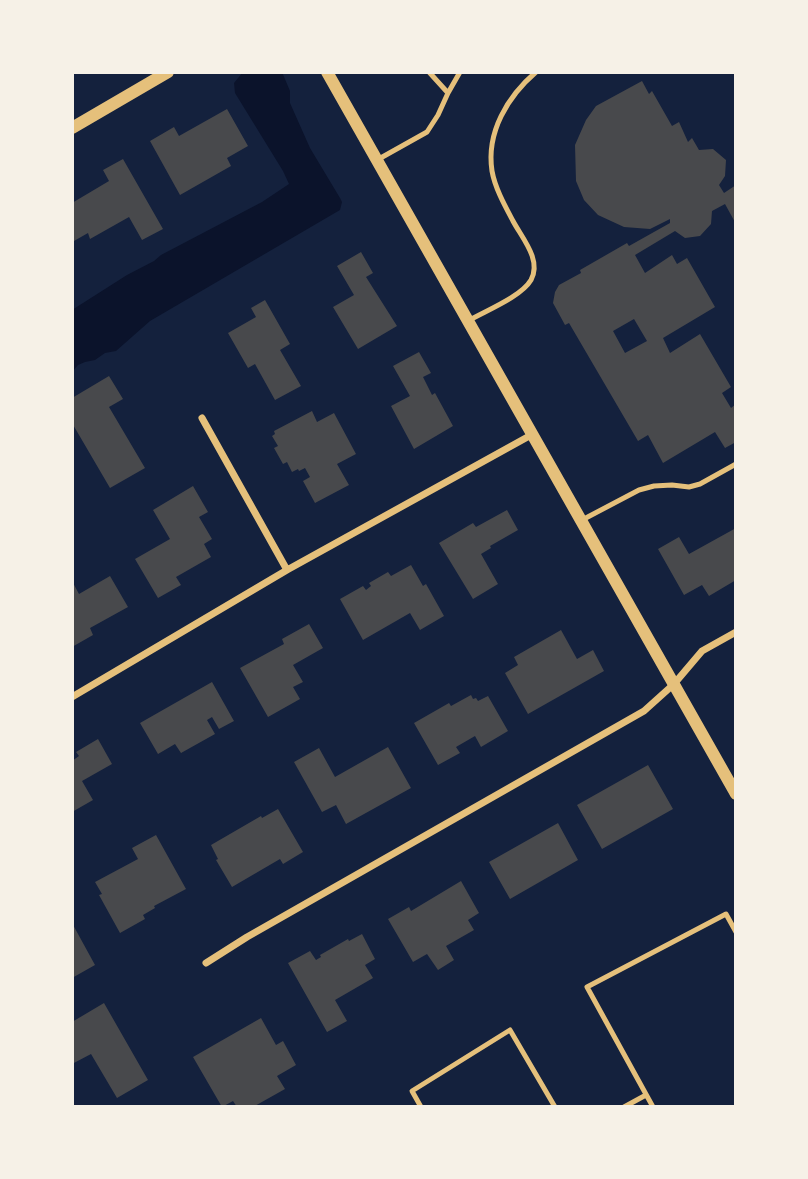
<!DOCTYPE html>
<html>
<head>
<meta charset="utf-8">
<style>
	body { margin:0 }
	#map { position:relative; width:808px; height:1179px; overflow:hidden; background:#14213d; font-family:Commissioner,sans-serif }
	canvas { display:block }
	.frame { position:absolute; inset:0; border:74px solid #f6f1e7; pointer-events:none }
</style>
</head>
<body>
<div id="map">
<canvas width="808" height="1179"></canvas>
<div class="frame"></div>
</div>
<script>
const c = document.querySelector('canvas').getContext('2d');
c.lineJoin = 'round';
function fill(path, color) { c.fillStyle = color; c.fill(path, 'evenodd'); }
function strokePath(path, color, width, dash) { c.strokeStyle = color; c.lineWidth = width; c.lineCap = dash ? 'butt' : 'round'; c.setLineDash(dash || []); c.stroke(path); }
const water = new Path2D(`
	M243,72H282L290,91V103L310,148L340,198L342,202L340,210L150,321L116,351L105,353L95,360L85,362L78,365L72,372V310L127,275L154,261L161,255L262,202L289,184L283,171L235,93L234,83Z`);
const building = new Path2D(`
	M642,81L649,94L652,91L672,126L679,122L688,142L692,138L699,150L713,149L726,160L725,176L719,185L724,193L736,185V224L725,204L712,211L711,224L700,236L685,238L675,231L635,255L645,273L672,255L677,264L687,258L715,307L663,338L670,353L700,334L731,387L722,393L731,408L736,404V442L725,448L715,432L663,463L648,435L638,441L569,323L565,325L553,303L555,292L559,285L581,273L580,270L627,243L629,246L670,223V219L650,229L624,227L598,215L584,200L576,181L575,145L586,120L596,106ZM634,319L647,341L625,353L613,331Z
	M227,109L248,146L227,158L231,166L180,195L150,141L174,127L179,136Z
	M123,159L163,229L142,240L129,217L90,239L88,233L74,241L72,236V203L109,181L103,170Z
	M361,252L373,273L366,277L397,326L358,349L333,307L354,295L337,266Z
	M265,300L290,344L280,350L301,386L275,400L255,364L248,368L228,333L256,317L251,308Z
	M419,352L431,373L423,377L432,395L435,393L453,426L414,449L391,406L410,396L393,366Z
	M109,376L123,399L109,407L145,468L110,488L72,423V398Z
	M312,411L317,422L334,413L356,454L337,464L349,485L315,503L303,481L310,477L305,468L299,471L298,469L292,472L287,462L283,464L274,448L278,446L272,436L275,434L274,431Z
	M193,486L208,512L199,517L212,539L204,544L211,557L176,577L181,585L158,598L135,559L170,539L153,510Z
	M507,510L518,530L490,546L491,548L481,554L498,584L473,599L439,543L473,523L476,527Z
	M736,528V580L709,596L702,585L684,595L658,549L679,537L689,554Z
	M411,565L423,586L426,584L444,616L420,630L410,613L363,640L340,599L363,586L366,590L371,586L369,583L388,572L391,576Z
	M110,576L128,607L90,628L93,635L72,647V581L79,594Z
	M309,624L323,648L293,665L303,682L293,687L300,699L268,717L240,668L284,644L282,639Z
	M561,630L577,659L593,650L604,671L528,714L505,673L518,665L514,657Z
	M212,682L234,721L219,729L212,717L207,720L215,734L181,753L175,744L158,754L140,723Z
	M471,695L473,699L476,698L478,701L488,696L508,731L481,747L475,736L456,747L460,753L438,765L414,723L449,703L451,706Z
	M98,739L112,764L82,781L93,800L72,812V761L79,756L76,752Z
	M388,747L411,788L346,824L336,805L322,812L294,762L319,748L335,777Z
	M648,765L673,809L602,849L577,805Z
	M278,809L303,852L283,864L280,859L232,887L216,860L218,859L211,845L261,816L262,818Z
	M558,823L578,860L510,899L489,862Z
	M156,835L186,889L154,906L155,908L143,915L145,919L120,933L99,895L102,894L95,882L138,859L132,848Z
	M461,881L479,913L468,920L474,930L446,946L454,960L438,970L427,954L413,962L388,919L409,907L411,911Z
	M72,923L95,965L72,978Z
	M362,934L375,959L365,965L373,978L335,1000L347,1021L327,1032L288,963L310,951L316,960L321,957L320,955L348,939L349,941Z
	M104,1003L148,1080L117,1098L91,1054L72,1064V1022Z
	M261,1018L276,1045L283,1041L296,1065L277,1076L285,1089L253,1107H237L233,1101L222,1107L193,1057Z`);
const service = new Path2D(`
	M448,93L460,72
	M377,160L427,132L438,115L448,93L429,72
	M468,321C485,311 521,297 531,280C542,260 522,238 513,221C505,206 495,188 492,171C486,132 508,96 536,72
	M582,520L639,490L654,486L672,485L689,487L700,484L736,464
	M421,1107L412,1091L510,1030L555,1107
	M624,1107L646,1095
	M653,1107L587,987L726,914L736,932`);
const minor = new Path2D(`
	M202,418L287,570
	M72,697L287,570L533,434
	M206,963L247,937L644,711L674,684L702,651L736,632`);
const tertiary = new Path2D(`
	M327,72L736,794
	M72,128L168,72`);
fill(water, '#0b132b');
fill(building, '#48494c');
strokePath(service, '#e5c07b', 5);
strokePath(minor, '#e5c07b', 7);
strokePath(tertiary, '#e5c07b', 12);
</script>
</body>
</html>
